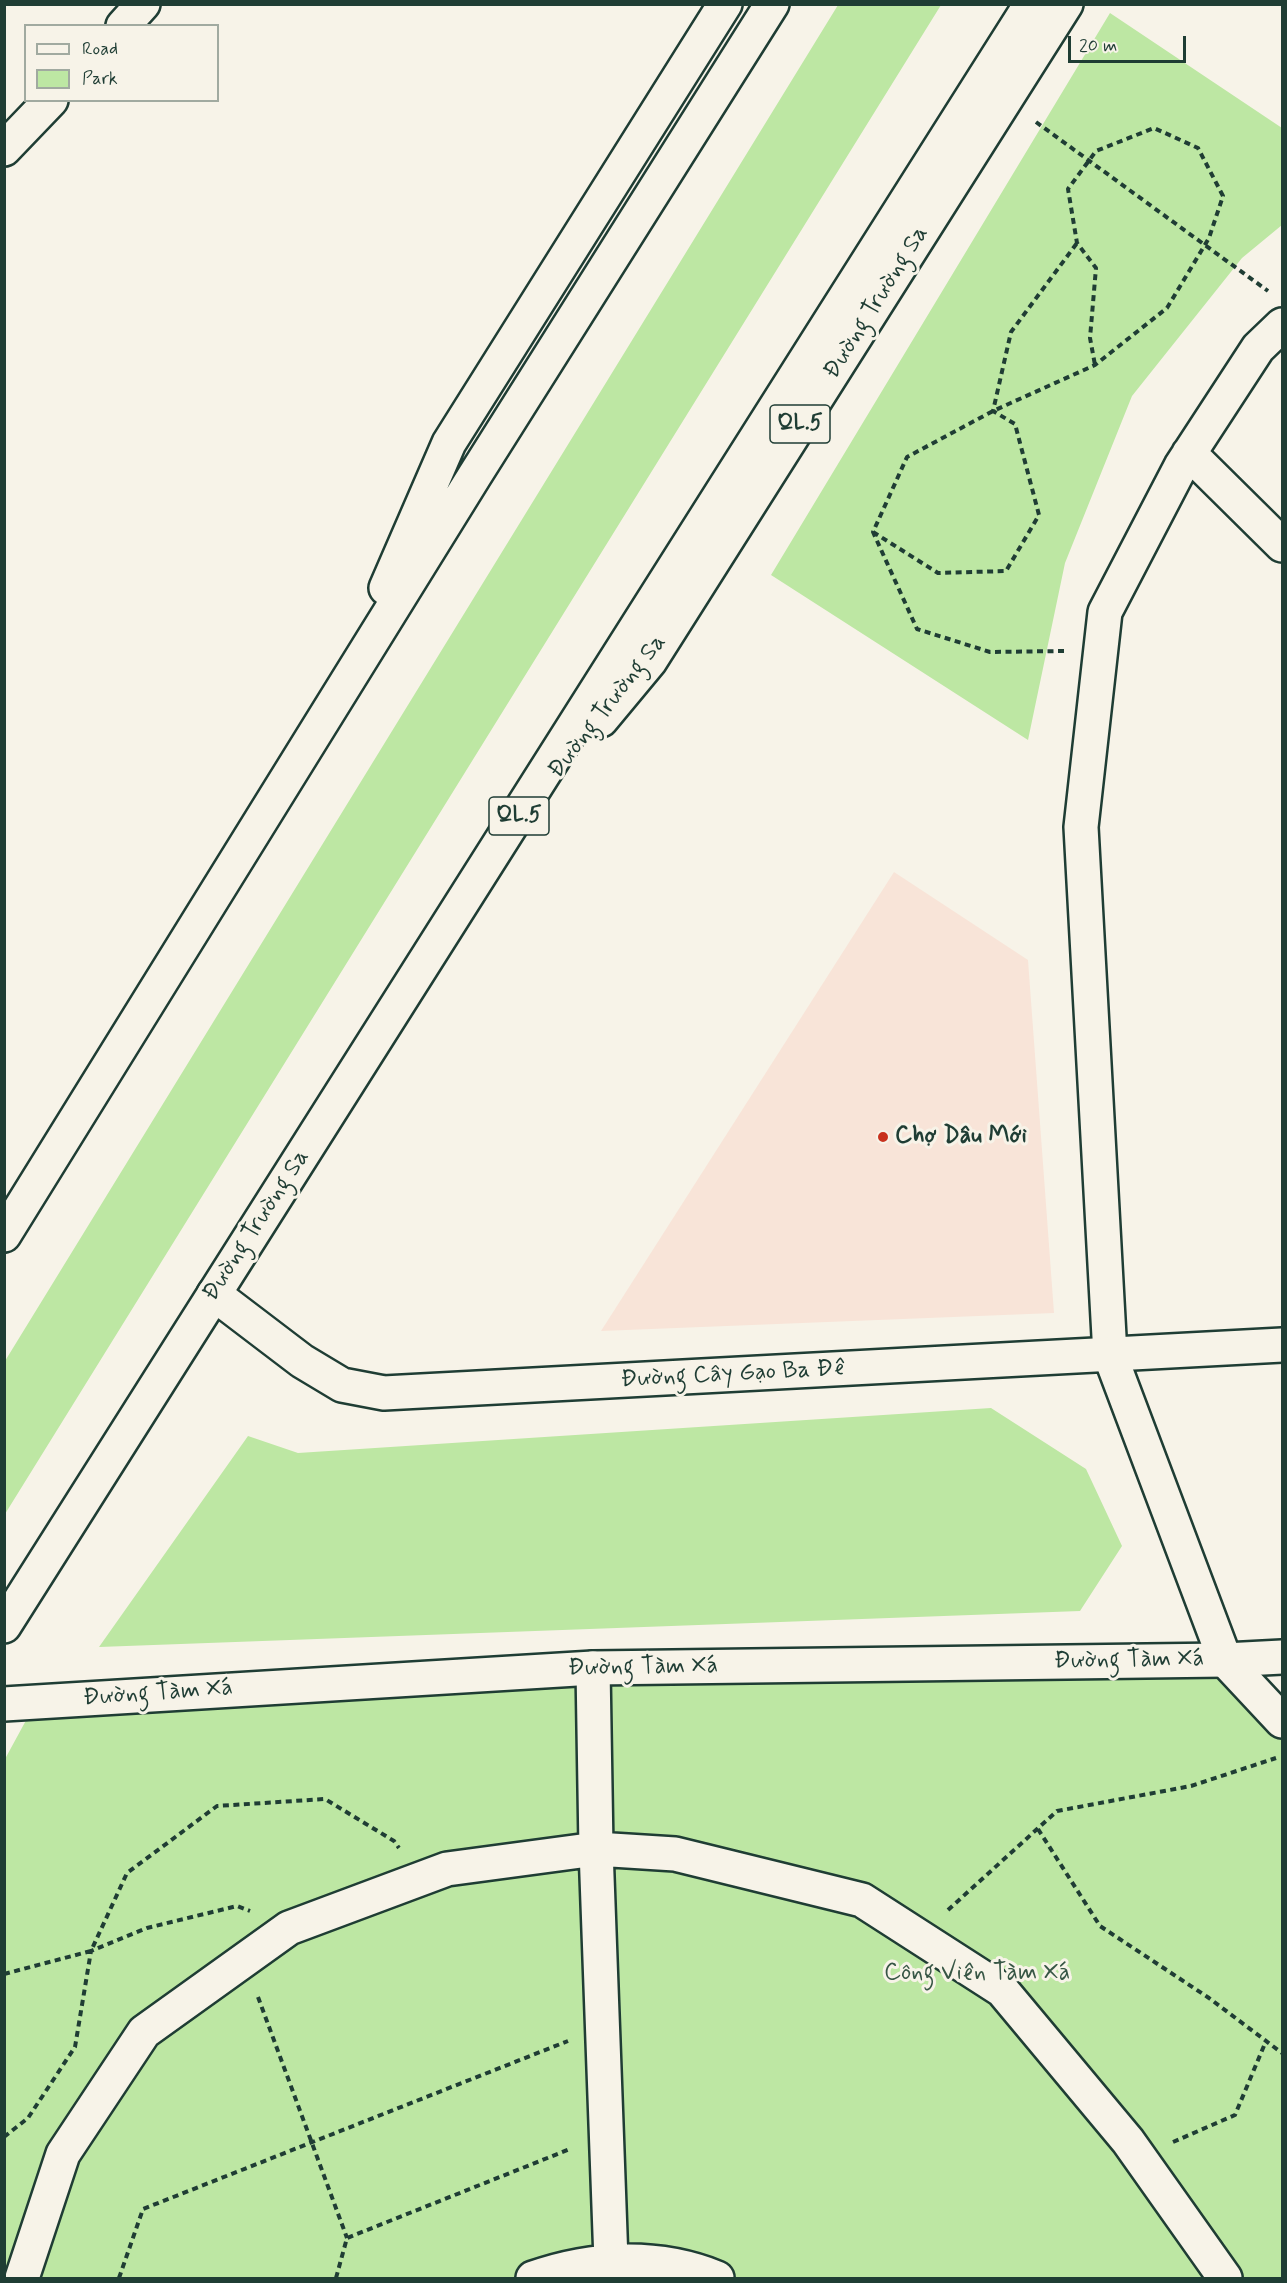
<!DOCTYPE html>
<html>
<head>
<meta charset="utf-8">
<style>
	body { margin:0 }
	#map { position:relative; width:1287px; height:2283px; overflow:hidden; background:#f7f3e8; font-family:Mynerve,sans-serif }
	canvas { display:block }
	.frame { position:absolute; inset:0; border:6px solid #1f3d34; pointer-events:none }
	.legend { position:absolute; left:24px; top:24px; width:195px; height:78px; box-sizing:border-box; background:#f7f3e8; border:2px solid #a1aaa0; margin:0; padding:8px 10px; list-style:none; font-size:18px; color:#1f3d34 }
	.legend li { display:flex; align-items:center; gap:12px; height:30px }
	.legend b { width:30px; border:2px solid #a1aaa0 }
	.scale { position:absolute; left:1068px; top:36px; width:118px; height:27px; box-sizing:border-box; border:3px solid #1f3d34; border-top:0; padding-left:8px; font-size:18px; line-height:21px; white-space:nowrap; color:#1f3d34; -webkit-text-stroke:4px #f7f3e8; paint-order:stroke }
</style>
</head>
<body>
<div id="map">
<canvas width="1287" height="2283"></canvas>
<div class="frame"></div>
<ul class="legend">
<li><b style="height:8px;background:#f7f3e8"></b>Road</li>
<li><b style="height:16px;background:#bde7a3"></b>Park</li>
</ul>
<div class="scale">20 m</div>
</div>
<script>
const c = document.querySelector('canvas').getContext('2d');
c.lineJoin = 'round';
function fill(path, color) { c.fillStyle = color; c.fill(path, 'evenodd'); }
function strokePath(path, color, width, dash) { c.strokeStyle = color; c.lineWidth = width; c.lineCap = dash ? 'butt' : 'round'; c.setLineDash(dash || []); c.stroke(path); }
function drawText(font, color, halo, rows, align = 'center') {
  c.font = font + ' Mynerve,sans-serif'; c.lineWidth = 6; c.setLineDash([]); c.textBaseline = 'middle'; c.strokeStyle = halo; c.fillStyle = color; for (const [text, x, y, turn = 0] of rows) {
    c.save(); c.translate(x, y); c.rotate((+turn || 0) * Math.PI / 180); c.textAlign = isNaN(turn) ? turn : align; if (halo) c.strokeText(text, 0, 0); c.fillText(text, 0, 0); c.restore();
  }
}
const built = new Path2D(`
	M894,872L1028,960L1054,1313L601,1331Z`);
const green = new Path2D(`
	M838,5H941L5,1514V1361Z
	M1110,13L1282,128V225L1242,258L1132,396L1065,563L1028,740L771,575Z
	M991,1408L1086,1469L1122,1546L1080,1611L99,1647L248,1436L298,1453Z
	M1225,1660L1282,1721V2278H5V1759L36,1702Z`);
const path = new Path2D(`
	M1036,122L1268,291
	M873,532L938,573L1006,571L1039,515L1015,424L993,411L1011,332L1077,243
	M1064,651L990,652L917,629L873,532L907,457L993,411L1095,365L1167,308L1209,238L1223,196L1198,148L1154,128L1096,151L1068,189L1077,243L1096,268L1090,338L1095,365
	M1038,1829L1100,1926L1209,1998L1282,2053
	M948,1910L1057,1811L1191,1786L1276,1758
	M4,1974L91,1951L127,1873L217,1806L325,1799L394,1841L399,1848
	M258,1997L347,2238
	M4,2137L28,2118L75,2047L91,1951L147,1928L237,1906L250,1911
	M1173,2142L1235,2115L1266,2041
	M119,2278L143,2209L568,2041
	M336,2278L347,2238L570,2149`);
const street = new Path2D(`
	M1282,325L1258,348L1181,466L1105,612L1081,827L1110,1355L1225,1660L1282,1721
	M1189,453L1282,545
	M593,1668L596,1849L611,2261
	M22,2278L63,2154L144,2032L289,1928L447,1869L596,1849L675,1854L862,1900L1002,1990L1128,2141L1225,2278
	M533,2278C593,2257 658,2254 717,2278`);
const secondary = new Path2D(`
	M214,1294L302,1361L342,1385L384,1393L1282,1345
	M4,1704L593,1668L1225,1660L1282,1657`);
const highway = new Path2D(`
	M123,26L143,4
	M4,149L51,100
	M386,588L449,443L725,4
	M601,720L650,661L1066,4
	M4,1235L475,475L772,4
	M4,1626L1031,4`);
const markers = [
	[883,1137,6,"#c8321e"]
];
const shields = [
	[800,424,60],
	[519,816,60]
];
const shieldNames = [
	["QL.5",800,424],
	["QL.5",519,816]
];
const streetNames = [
	["Đường Trường Sa",877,303,-58],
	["Đường Trường Sa",608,707,-52],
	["Đường Trường Sa",257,1226,-57],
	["Đường Cây Gạo Ba Đê",733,1375,-3],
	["Đường Tàm Xá",1129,1661,-1],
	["Đường Tàm Xá",643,1668,-1],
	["Đường Tàm Xá",158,1694,-4]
];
const poiNames = [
	["Chợ Dâu Mới",895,1137]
];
const parkNames = [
	["Công Viên Tàm Xá",977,1974]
];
fill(built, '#f8e4d8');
fill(green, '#bde7a3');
strokePath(street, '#1f3d34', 38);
strokePath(secondary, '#1f3d34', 38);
strokePath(highway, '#1f3d34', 38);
strokePath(path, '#1f3d34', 4, [6, 4.5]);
strokePath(street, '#f7f3e8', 33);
strokePath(secondary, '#f7f3e8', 33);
strokePath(highway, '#f7f3e8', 33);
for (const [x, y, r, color] of markers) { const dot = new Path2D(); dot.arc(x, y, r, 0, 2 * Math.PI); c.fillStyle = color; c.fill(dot); strokePath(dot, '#f7f3e8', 2); }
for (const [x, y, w] of shields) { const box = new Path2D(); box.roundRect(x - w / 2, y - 19, w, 38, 4.5); c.fillStyle = '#f7f3e8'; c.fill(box); strokePath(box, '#1f3d34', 1.5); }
drawText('bold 22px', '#1f3d34', null, shieldNames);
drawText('24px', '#1f3d34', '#f7f3e8', streetNames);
drawText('bold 24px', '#1f3d34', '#f7f3e8', poiNames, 'left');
drawText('24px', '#375645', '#f7f3e8', parkNames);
</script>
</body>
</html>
